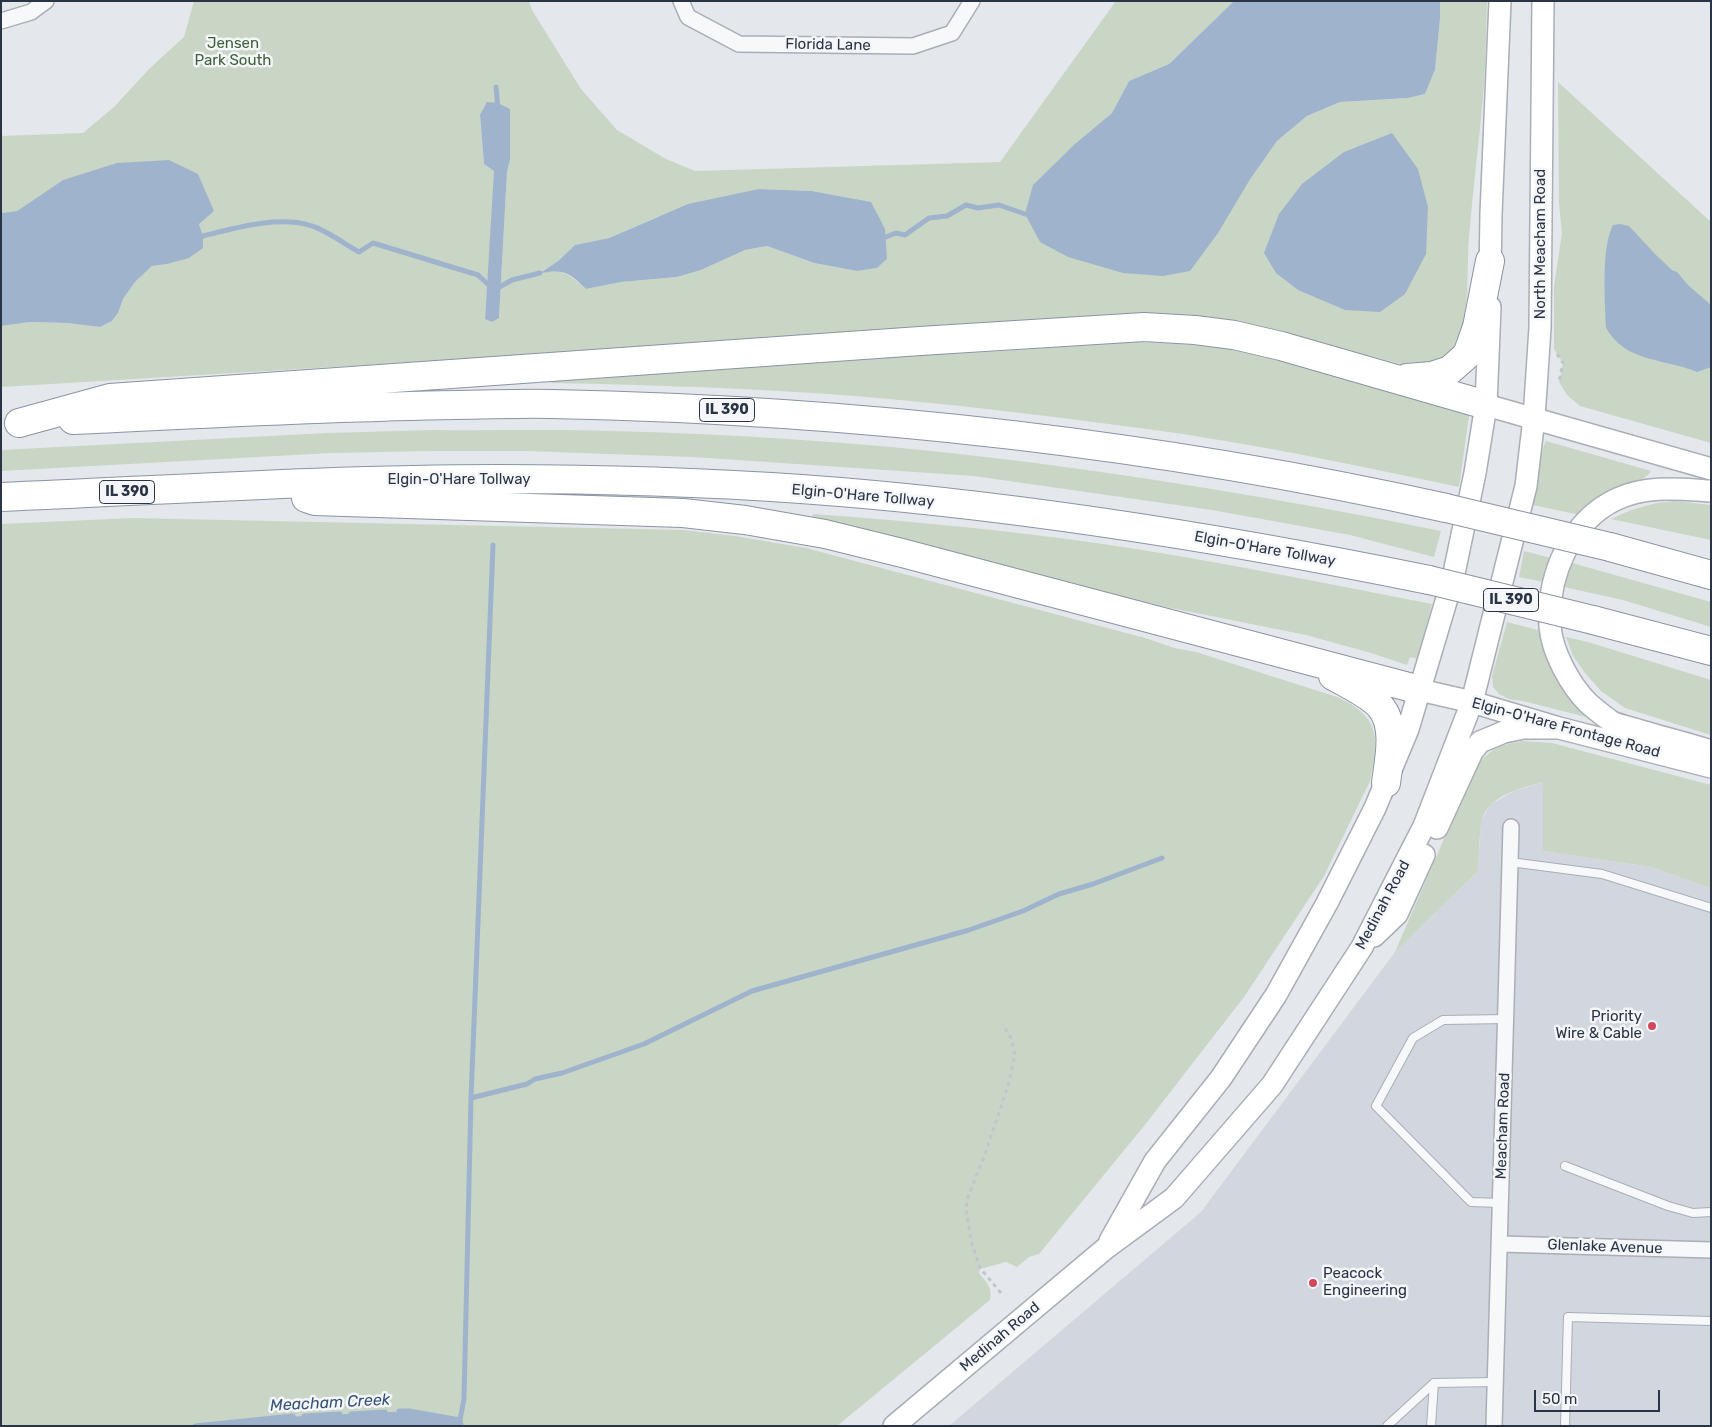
<!DOCTYPE html>
<html>
<head>
<meta charset="utf-8">
<style>
	body { margin:0 }
	#map { position:relative; width:1712px; height:1427px; overflow:hidden; background:#e4e7ec; font-family:Rubik,sans-serif }
	canvas { display:block }
	.frame { position:absolute; inset:0; border:2px solid #2b3445; pointer-events:none }
	.scale { position:absolute; left:1534px; top:1390px; width:126px; height:22px; box-sizing:border-box; border:2px solid #2b3445; border-top:0; padding-left:6px; font-size:15px; line-height:18px; white-space:nowrap; color:#2b3445; -webkit-text-stroke:4px #f4f6f9; paint-order:stroke }
</style>
</head>
<body>
<div id="map">
<canvas width="1712" height="1427"></canvas>
<div class="frame"></div>
<div class="scale">50 m</div>
</div>
<script>
const c = document.querySelector('canvas').getContext('2d');
c.lineJoin = 'round';
function fill(path, color) { c.fillStyle = color; c.fill(path, 'evenodd'); }
function strokePath(path, color, width, dash) { c.strokeStyle = color; c.lineWidth = width; c.lineCap = dash ? 'butt' : 'round'; c.setLineDash(dash || []); c.stroke(path); }
function drawText(font, color, halo, rows, align = 'center') {
  c.font = font + ' Rubik,sans-serif'; c.lineWidth = 5; c.setLineDash([]); c.textBaseline = 'middle'; c.strokeStyle = halo; c.fillStyle = color; for (const [text, x, y, turn = 0] of rows) {
    c.save(); c.translate(x, y); c.rotate((+turn || 0) * Math.PI / 180); c.textAlign = isNaN(turn) ? turn : align; if (halo) c.strokeText(text, 0, 0); c.fillText(text, 0, 0); c.restore();
  }
}
const built = new Path2D(`
	M1544,782L1543,851L1651,867L1711,888V1426H949L1201,1212L1395,952L1478,871L1481,821L1490,805L1514,791Z`);
const green = new Path2D(`
	M194,1H529L532,10L581,89L617,130L666,159L695,171L1000,162L1116,1H1234L1169,64L1129,81L1112,113L1076,143L1249,181L1277,141L1307,116L1340,102L1408,98L1425,94L1435,70L1440,19V1H1487C1486,29 1486,57 1484,85C1480,136 1473,186 1469,237C1466,269 1472,321 1453,348C1442,364 1423,365 1405,365L1252,325L1212,318L1173,315L1129,314L943,325L533,355L1,387V326L30,322L67,323L100,327L112,321L118,313L123,299L135,282L152,266L167,264L203,236L199,224L63,180L17,211L1,213V136L83,133L114,107L149,69L184,37ZM480,116L510,160L507,172L499,318H485L495,171L484,164ZM759,189L812,191L855,199L887,259L877,268L857,271L814,263L767,246L745,250L701,270L677,277L621,282L586,289C569,274 564,269 541,272L558,261L575,245L609,238L657,217Z
	M1558,82L1711,222V443L1580,406L1567,395L1559,382L1563,363L1554,349V286L1562,233L1559,203Z
	M1137,342C1170,343 1203,345 1235,350C1313,365 1390,389 1467,410L1469,416L1459,487C1355,465 1252,443 1147,429C1050,416 953,404 855,396C754,388 653,385 552,383V376L754,362L970,353Z
	M432,430C491,431 551,429 610,431C733,434 856,442 977,456C1133,474 1288,500 1441,531L1434,557L1350,535L1212,510L974,476L693,457L526,451H432L331,453L1,471V450L328,433Z
	M1546,441L1651,471C1643,484 1625,483 1613,491C1601,498 1591,507 1580,515L1533,505L1541,453Z
	M1675,501L1711,505V540L1611,519C1634,508 1650,503 1675,501Z
	M813,514C910,521 1007,530 1103,544C1213,560 1323,583 1432,604L1418,659L1410,657L1407,665L1371,653L1306,635L1161,606L811,521Z
	M133,518L684,530L735,536L806,548L1145,638L1174,648L1196,652L1337,697C1380,716 1380,739 1370,781L1324,876L1244,997L1144,1126L1039,1254L1029,1257L1017,1267L1006,1262L980,1269L979,1273C986,1282 993,1288 990,1300L837,1426H460L409,1411L282,1417L199,1426H1V524Z
	M1524,551L1551,558L1544,582L1519,577Z
	M1572,563L1711,602V627L1623,600L1564,587Z
	M1507,622L1538,630C1548,670 1560,691 1590,718L1523,701L1509,699L1499,694L1493,687L1492,676Z
	M1566,637L1588,642L1711,680V735L1625,708L1601,691L1585,673L1573,656Z
	M1522,741L1552,743L1711,785V888L1651,867L1543,851V782C1521,788 1486,796 1481,823C1479,839 1479,855 1478,871L1395,952L1474,769C1491,749 1495,746 1522,741Z`);
const water = new Path2D(`
	M1234,1H1440V19L1435,70L1425,94L1408,98L1340,102L1307,116L1277,141L1249,181L1218,233L1190,271L1163,276L1123,273L1068,257L1040,242L1025,214L1033,185L1076,143L1112,113L1129,81L1169,64Z
	M487,102L498,103L510,109V160L507,172L499,318L492,322L485,319L494,171L484,164L480,115Z
	M1392,133L1418,169L1428,207L1426,254L1405,294L1380,312L1345,310L1298,290L1276,273L1264,253L1279,214L1302,184L1344,152Z
	M169,160L198,174L214,211L199,224L203,236V248L189,258L167,264L152,266L135,282L123,299L118,313L112,321L100,327L67,323L30,322L1,326V213L17,211L63,180L117,163Z
	M759,189L812,191L871,202L885,229L887,259L877,268L857,271L814,263L767,246L745,250L701,270L677,277L621,282L586,289C569,272 564,269 540,273L558,261L575,245L609,238L688,204Z
	M1620,224L1629,226L1656,255L1672,270L1677,272L1688,285L1711,305V367L1697,372C1664,358 1626,363 1606,328C1605,301 1601,248 1613,225Z
	M409,1411L460,1420L461,1426H195L282,1417Z`);
const stream = new Path2D(`
	M496,87L498,109
	M203,236C235,228 280,215 312,226C326,230 346,245 359,252L373,243L478,275L494,290L512,280L540,273
	M886,237L896,233L905,235L929,218L947,216L966,205L978,208L999,205L1025,214
	M471,1098L527,1084L535,1079L562,1073L644,1044L752,991L969,930L1023,911L1059,894L1093,884L1162,858
	M399,1411H409L460,1420
	M351,1414L385,1412
	M304,1416L340,1414
	M195,1426L293,1416
	M461,1426L460,1420L464,1399L471,1098L493,545`);
const path = new Path2D(`
	M1557,354L1563,363L1559,382
	M1001,1293L980,1268L971,1241L966,1209L968,1197L985,1154L1008,1086L1015,1055L1011,1038L1003,1025`);
const service = new Path2D(`
	M1510,862L1602,874L1711,908
	M1565,1166L1668,1206L1693,1213L1711,1212
	M1501,1203L1471,1202L1376,1106L1413,1038L1443,1020L1506,1019
	M1387,1426L1434,1383L1495,1382
	M1431,1426L1434,1383
	M1565,1426L1568,1317L1711,1321`);
const minor = new Path2D(`
	M681,1L688,17L739,44L913,46L952,33L972,1
	M1,21L31,12L46,1
	M1500,1244L1711,1250
	M1494,1426L1511,827`);
const secondary = new Path2D(`
	M1490,276L1491,214L1500,1
	M1486,405L1711,469
	M1711,491C1679,489 1647,485 1617,499C1570,521 1547,576 1550,626C1552,652 1570,685 1588,703C1595,709 1605,717 1612,722C1621,726 1632,728 1641,731C1665,738 1688,744 1711,751
	M1420,690L1472,702L1559,728L1711,767
	M1437,828L1472,752L1480,742L1504,732L1523,728H1559
	M1374,936L1397,914L1424,855
	M1110,1241L1155,1161L1221,1078L1276,995L1327,903L1375,808L1408,729L1453,578L1475,473L1486,405L1490,307
	M894,1426L1106,1248L1174,1198L1272,1085L1362,947L1424,826L1472,702L1526,486L1534,418L1540,328L1543,1`);
const motorway = new Path2D(`
	M1407,378L1432,376L1450,370L1467,355L1477,327L1490,261
	M73,420C200,414 327,407 455,405C487,405 520,403 552,404C853,410 1153,443 1446,508
	M19,423L110,398L920,341L1144,327L1195,330L1234,335L1281,346L1486,405
	M1,497C167,490 333,479 499,479C599,479 701,482 801,489C1012,504 1222,538 1429,580
	M306,498L315,501L683,513L745,520L825,534L902,553L1420,690
	M1610,547L1711,575
	M1593,620L1711,651
	M1333,676C1346,683 1370,695 1380,706C1397,726 1389,759 1386,783`);
const motorwayBridge = new Path2D(`
	M1446,508L1610,547
	M1429,580L1593,620`);
const markers = [
	[1652,1026,5,"#d1495b"],
	[1313,1283,5,"#d1495b"]
];
const shields = [
	[727,410,55],
	[127,492,55],
	[1511,600,55]
];
const shieldNames = [
	["IL 390",727,410],
	["IL 390",127,492],
	["IL 390",1511,600]
];
const parkNames = [
	["Jensen",233,44],
	["Park South",233,61]
];
const streetNames = [
	["Florida Lane",828,45,1],
	["North Meacham Road",1541,244,-90],
	["Elgin-O'Hare Tollway",459,480],
	["Elgin-O'Hare Tollway",863,496,5],
	["Elgin-O'Hare Tollway",1265,549,10],
	["Elgin-O'Hare Frontage Road",1566,728,15],
	["Medinah Road",1383,905,-62],
	["Meacham Road",1503,1126,-88],
	["Glenlake Avenue",1605,1247,2],
	["Medinah Road",1000,1337,-40]
];
const poiNames = [
	["Priority",1642,1017],
	["Wire & Cable",1642,1034],
	["Peacock",1323,1274,"left"],
	["Engineering",1323,1291,"left"]
];
const waterNames = [
	["Meacham Creek",330,1403,-3]
];
fill(built, '#d2d6de');
fill(green, '#c9d6c5');
fill(water, '#9fb4cc');
strokePath(stream, '#9fb4cc', 5);
strokePath(service, '#a9aeb7', 10);
strokePath(minor, '#a9aeb7', 18);
strokePath(secondary, '#a9aeb7', 24);
strokePath(motorway, '#8b94a3', 30);
strokePath(path, '#c2c5cb', 3, [4, 4]);
strokePath(service, '#f7f8fa', 8);
strokePath(minor, '#f7f8fa', 15);
strokePath(secondary, '#fff', 21);
strokePath(motorway, '#fff', 28);
strokePath(motorwayBridge, '#8b94a3', 30, []);
strokePath(motorwayBridge, '#fff', 28);
for (const [x, y, r, color] of markers) { const dot = new Path2D(); dot.arc(x, y, r, 0, 2 * Math.PI); c.fillStyle = color; c.fill(dot); strokePath(dot, '#f4f6f9', 2); }
for (const [x, y, w] of shields) { const box = new Path2D(); box.roundRect(x - w / 2, y - 11.5, w, 23, 4); c.fillStyle = '#f4f6f9'; c.fill(box); strokePath(box, '#2b3445', 1); }
drawText('bold 14px', '#2b3445', null, shieldNames);
drawText('15px', '#3f6138', '#f4f6f9', parkNames);
drawText('15px', '#2b3445', '#f4f6f9', streetNames);
drawText('15px', '#2b3445', '#f4f6f9', poiNames, 'right');
drawText('italic 16px', '#34527a', '#f4f6f9', waterNames);
</script>
</body>
</html>
